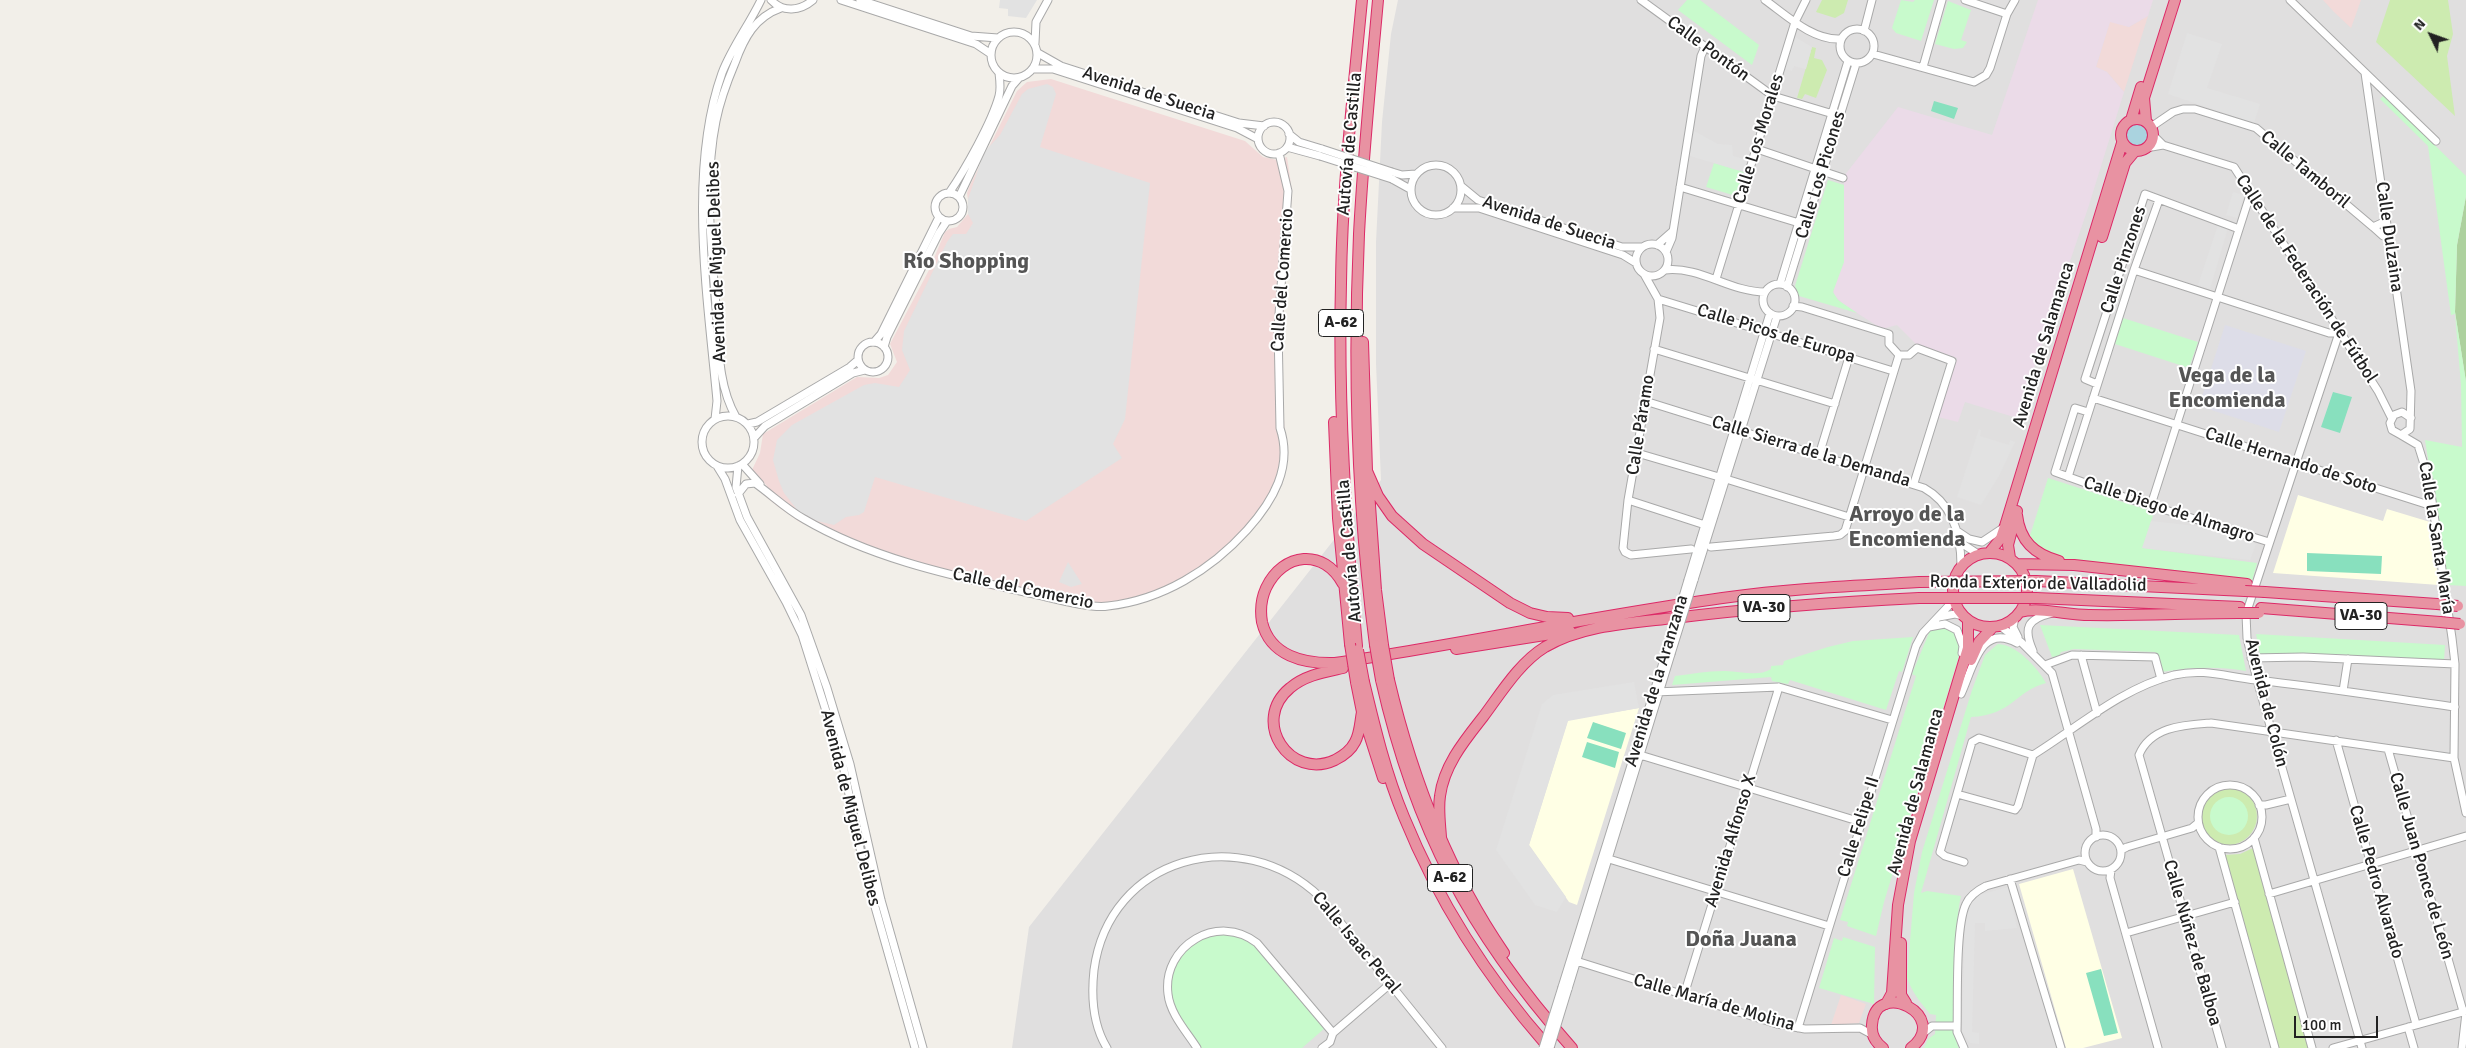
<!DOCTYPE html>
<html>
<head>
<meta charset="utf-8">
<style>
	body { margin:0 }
	#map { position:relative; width:2466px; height:1048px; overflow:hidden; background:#f2efe9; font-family:Signika,sans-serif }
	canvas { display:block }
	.north { position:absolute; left:2406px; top:10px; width:50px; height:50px; -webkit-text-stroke:4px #fff; paint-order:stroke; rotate:312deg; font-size:14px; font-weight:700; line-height:20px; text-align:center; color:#222 }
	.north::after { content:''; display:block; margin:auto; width:18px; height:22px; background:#222; clip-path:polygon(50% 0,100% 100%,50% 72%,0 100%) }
	.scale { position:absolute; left:2294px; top:1016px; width:84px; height:22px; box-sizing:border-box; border:2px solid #222; border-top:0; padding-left:6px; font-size:15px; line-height:18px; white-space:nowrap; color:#222; -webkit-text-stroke:4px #fff; paint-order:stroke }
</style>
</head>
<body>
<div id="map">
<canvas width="2466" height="1048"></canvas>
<div class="north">N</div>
<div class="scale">100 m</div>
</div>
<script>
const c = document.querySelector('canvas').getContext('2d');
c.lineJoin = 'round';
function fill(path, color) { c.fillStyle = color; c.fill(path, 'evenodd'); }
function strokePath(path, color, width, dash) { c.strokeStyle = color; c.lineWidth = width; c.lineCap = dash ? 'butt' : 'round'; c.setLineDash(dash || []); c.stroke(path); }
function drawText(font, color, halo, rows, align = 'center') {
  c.font = font + ' Signika,sans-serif'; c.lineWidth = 4; c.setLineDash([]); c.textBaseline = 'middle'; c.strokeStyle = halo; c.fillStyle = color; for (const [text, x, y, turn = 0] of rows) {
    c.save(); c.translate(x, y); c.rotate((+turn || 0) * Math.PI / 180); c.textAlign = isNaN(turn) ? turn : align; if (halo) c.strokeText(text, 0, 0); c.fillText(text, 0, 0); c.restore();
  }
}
const residential = new Path2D(`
	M1398,0H2466V193L2455,312L2466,382V1048H1012L1029,927L1381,480L1376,364V242L1382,122L1391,34Z`);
const commercial = new Path2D(`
	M2323,0H2361L2351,28L2334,12Z
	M2148,16L2124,92L2107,72L2096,67L2110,21L2129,27Z
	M1051,79L1245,141L1263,157L1277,160L1287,157L1292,191L1281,350L1286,463L1279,491L1254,527L1237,546L1204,573L1162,595L1115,609L1093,608L984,588L894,562L846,545L798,521L777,506L761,493L767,486L752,470L760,453L763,434L857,377L879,378L888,375L897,362L890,344L929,270L945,232L949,229L957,227L968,214L969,207L967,193L970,185L1017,91L1027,82Z
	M1841,995L1866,1004L1859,1023L1831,1025Z`);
const industrial = new Path2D(`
	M2038,0H2153L2148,16L2129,27L2110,22L2096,67L2107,72L2124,92L2089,205L2017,418L1965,402L1958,422L1938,417L1957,358L1917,345L1897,325L1882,329L1843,304L1834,295L1833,286L1844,262V176L1898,107L1992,135Z`);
const education = new Path2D(`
	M2298,495L2383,521L2387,509L2430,522L2439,585L2273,573Z
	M1639,708L1577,905L1569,902L1529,845L1568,720Z
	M2073,869L2122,1038L2083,1048H2066L2019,884Z`);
const grass = new Path2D(`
	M1822,0H1848L1844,13L1835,18L1816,12Z
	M2390,0H2448L2453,34L2447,56L2455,116L2376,42Z
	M1812,47L1816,48L1814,58L1822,60L1827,70L1816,98L1805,94L1802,99L1797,98Z
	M2199 816a29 29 0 1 1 58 0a29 29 0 1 1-58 0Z
	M2253,848L2310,1048H2279L2225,855L2240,854Z`);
const forest = new Path2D(`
	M2466,196V382L2455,312L2457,245Z`);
const park = new Path2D(`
	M1687,0H1700L1759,45L1752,65L1678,10Z
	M1901,0L1913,2L1915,0H1934L1921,41L1896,33L1892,28Z
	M1948,1L1971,10L1961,40L1967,42L1963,48L1954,49L1935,44Z
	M2384,95L2466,176V196L2457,245L2455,312L2466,382V586L2448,585L2425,440L2462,447L2461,385L2455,314L2451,315L2428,146L2380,99Z
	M1714,163L1744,172L1736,196L1706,187Z
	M1828,180L1844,185V262L1833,292L1838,300L1857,313L1799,296L1795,286Z
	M2123,318L2198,342L2189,368L2115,344Z
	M2048,478L2154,512L2143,548L2257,563L2252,581L2075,563L2050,557L2028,542Z
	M2040,625L2239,635L2246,671C2216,666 2191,667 2161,672L2155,652L2074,649L2061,652L2059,656L2052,657Z
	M1942,626L1956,633L1961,649L1884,902L1876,936L1847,926L1848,922L1840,920L1916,676L1912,674L1931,628Z
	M2256,634L2445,645L2444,661L2334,654L2260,655Z
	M1913,637L1902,672L1899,671L1886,710L1790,680L1788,684L1772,681L1771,677L1672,685L1675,676C1691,674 1707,671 1723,671C1738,670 1757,678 1771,669V666L1783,665L1784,661L1828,647L1853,641Z
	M1998,644C2017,645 2037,667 2046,683C2015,691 2013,715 1971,717L1921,893L1927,891L1961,896C1955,917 1950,1032 1959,1048H1924L1928,1039L1935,1034L1936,1015L1930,1014C1921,1003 1911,991 1907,977L1914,893L1922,852L1972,690L1985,655Z
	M2210 816a19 19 0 1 1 38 0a19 19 0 1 1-38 0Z
	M1225,933L1243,937L1252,943L1325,1028L1302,1048H1199C1191,1035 1178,1020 1173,1005C1163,982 1178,951 1199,938C1205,934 1218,935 1225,933Z
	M1843,937L1875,947L1874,1004L1819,988L1834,938L1842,941Z`);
const pitch = new Path2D(`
	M1934,101L1958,108L1954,119L1931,111Z
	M2333,392L2352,397L2340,433L2321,427Z
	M2307,553L2382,556L2381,574L2307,571Z
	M1593,722L1626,733L1621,749L1587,738Z
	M1587,742L1619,752L1615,768L1582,757Z
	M2101,969L2118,1033L2104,1036L2086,973Z`);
const parking = new Path2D(`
	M1000,0H1037L1026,18L1008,16V9L999,8Z
	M2187,33L2222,44L2207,88L2260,104L2254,123L2168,94Z
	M1795,37L1812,47L1806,69L1794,66L1792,71L1785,69Z
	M1047,84L1053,87L1056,94L1040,147L1150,183L1125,419L1113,444L1122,458L1026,521L875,477L864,512L859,515L846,517L834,525L817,521L798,511L784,493L779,481L773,460L777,440L792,425L864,385L875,383L899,387L910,370L902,350L904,331L947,242L953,234H966L973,223L968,214V199L981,161L987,149L1000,135L1022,94L1028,89Z
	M1694,131L1718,144L1732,145L1733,156L1747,160L1744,172L1690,156Z
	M2233,192L2244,195L2237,218L2226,215Z
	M2218,225L2228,228L2210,289L2198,285Z
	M1979,429L1981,430L1980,436L2009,445L2010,440L2015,442L1999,476L1981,505L1957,497Z
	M2151,521L2205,527L2223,533L2224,530L2256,544L2250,560L2142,548Z
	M1068,562L1082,584L1071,587L1059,582Z
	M1634,682L1639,708L1568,721L1529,845L1566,897L1557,912L1535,905L1496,850L1542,704L1553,695Z
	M2008,887L2017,928L1985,931V923H1975L1972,1032L1979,1033V1044L1970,1043L1962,1032L1965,918L1969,906L1978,895Z`);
const plaza = new Path2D(`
	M2225,325L2306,351L2279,432L2199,406Z`);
const water = new Path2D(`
	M2127 135a11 11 0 1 1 22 0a11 11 0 1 1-22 0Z`);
const minor = new Path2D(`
	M771,0C783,13 800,11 813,0
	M841,0L976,44L991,54
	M860,0L971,36L998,38
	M1641,0L1773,96L1833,114
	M1765,0C1786,15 1813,41 1841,39
	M1965,0L2007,14
	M2290,0L2436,141
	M1840 46a17 17 0 1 1 34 0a17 17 0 1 1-34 0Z
	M1864,31L1872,0
	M991 55a23 23 0 1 1 46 0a23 23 0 1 1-46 0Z
	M1035,43L1036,22L1048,0
	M1038,53L1061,66L1239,123L1264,126
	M1873,54L1974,82L1986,75L1990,68L2007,14L2015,0
	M1923,67L1942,0
	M1033,69H1053L1237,128L1258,139
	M2365,73L2411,391L2410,429L2401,435L2392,430L2390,423L2394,415L2402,412L2411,418
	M1258 138a16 16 0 1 1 32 0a16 16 0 1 1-32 0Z
	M2151,127L2173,112L2183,109H2195L2256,128L2373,227L2386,221
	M1289,134L1299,142L1322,149
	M2153,135L2163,145L2234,167L2378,391L2391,417
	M1287,147L1320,156
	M2146,148L2163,145
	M1757,149L1816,169
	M1411 190a25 25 0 1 1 50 0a25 25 0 1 1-50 0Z
	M1822,171L1843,178
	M1392,172L1402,175L1416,174
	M1392,179L1410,189
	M1461,186L1478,200L1622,247H1642
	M1680,187L1799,223
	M935 207a14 14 0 1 1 28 0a14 14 0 1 1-28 0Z
	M949,193C965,170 992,122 999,96C1001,89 1000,81 999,73
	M959,197L1012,86L1019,78
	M1453,208H1479L1623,255L1636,263
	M2373,227L2383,236H2389
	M1636 260a16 16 0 1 1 32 0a16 16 0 1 1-32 0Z
	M1657,245L1673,231
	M1666,252L1672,238L1701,56L1705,47
	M1665,270C1700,266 1730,292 1765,292
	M2134,270L2329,333H2339
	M1644,274L1658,299L1660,318L1628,500L1623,548L1625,552L1631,555L1691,549
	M1716,279L1795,22L1806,0
	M1780,284L1848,61
	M1763 300a16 16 0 1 1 32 0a16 16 0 1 1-32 0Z
	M1787,287L1856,64
	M1658,299L1893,371
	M1793,306L1802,307L1889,334V344L1899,355H1909L1917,348L1952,361L1914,483
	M2339,333L2246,614L2247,638L2257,680L2362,1048
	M874,342L881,334L939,217
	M858 357a15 15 0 1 1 30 0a15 15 0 1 1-30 0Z
	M884,347L887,337L939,233L947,221
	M1654,349L1835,404
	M2097,384L2085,379L2145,194L2239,229
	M2093,398L2432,506
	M1645,401L1924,488C1953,504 1961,534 1961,566
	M2088,412L2075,408L2055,472L2127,498L2269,542
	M702 442a26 26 0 1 1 52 0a26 26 0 1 1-52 0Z
	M736,417C717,384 719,343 716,306C711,246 704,180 716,121C720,101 727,82 735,63C744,38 755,17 781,8
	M715,419L717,401C708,300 687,171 722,73C732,47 749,25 761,0
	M748,424L757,422L850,367L858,360
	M2401,435L2418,445L2429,480L2452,638L2455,664L2454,758L2466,813
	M754,438L765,426L853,373L865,370
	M1637,453L1719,477
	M1819,455L1849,357
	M742,464L760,484
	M717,466L725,479L740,520L786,602L802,635L843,765L864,868L915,1048
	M738,466L736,487L747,517L801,615L827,688L850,764L881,900L923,1048
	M2068,477L2134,270L2159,200
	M1726,479L1849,517
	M738,494L746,484L755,483C772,495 786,509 804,519C872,559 954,576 1029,593C1049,597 1089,609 1108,606C1162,600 1211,570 1247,530C1273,501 1293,467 1280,428L1278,328L1288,191L1279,153
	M1628,500L1705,525
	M2151,505L2250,195
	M1957,531L1969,539L1982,542L2003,528
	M1961,543L1978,554
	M1711,547L1834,536L1840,535L1845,531L1899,355
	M1688,580L1770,313
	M1694,580L1777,316
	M1939,617L1955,614L1963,616
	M2015,618L2013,627L2018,637
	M2000,626L2021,642L2052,673L2096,829V837
	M1929,627L1945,624L1957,630L1963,646L1962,653
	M2033,651C2023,628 2027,619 2052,613
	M2081,655L2097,713
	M2251,658L2303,657L2455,664
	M2045,665L2072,655L2155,657L2161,679
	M2343,691L2348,659
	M1655,692L1779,687L1892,720
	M1961,694C1973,669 1980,622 2017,643
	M2336,740L2416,1024
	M2388,749L2463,1011
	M1640,755L1861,822
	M2198 817a32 32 0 1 1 64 0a32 32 0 1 1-64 0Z
	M1957,794L2015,810L2018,806L2033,755C2078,727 2122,688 2174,675C2205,668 2226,677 2256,680C2322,687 2389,698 2455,707
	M2259,805H2266L2291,799
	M2085 853a18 18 0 1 1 36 0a18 18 0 1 1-36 0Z
	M2254,838L2312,1048
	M2219,847L2275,1048
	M2121,850L2127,847L2192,828L2198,823
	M1609,859L1829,926
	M1964,862L1945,856L1940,852L1972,742L1979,738L2033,755
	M2111,870L2110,878L2158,1048
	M2010,879L2061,1048
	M2269,894L2466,836
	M2126,933L2235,902
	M1573,960L1777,1024L1805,1029L1860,1028L1873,1035
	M1562,987L1666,653
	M1568,989L1671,654
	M1684,995L1779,687
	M2408,1027L2414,1048
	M1798,1028L1916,646L1923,633L1954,600
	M1921,1035L1932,1026H1957
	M1107,1048C1093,1025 1091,997 1094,970C1109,857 1240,821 1320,897L1442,1048
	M1197,1048C1187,1032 1170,1014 1168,994C1162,946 1218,912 1257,943L1333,1033
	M1322,1048L1330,1042L1333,1033L1390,984
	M1964,1048L1957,1032C1958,1003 1955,927 1966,904C1970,895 1978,890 1986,886L2079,860L2087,862
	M2222,1048L2139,755C2151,726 2185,725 2211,723L2454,758
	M2333,1048L2466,1011
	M2462,1048L2466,1013`);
const highway = new Path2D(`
	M2121 135a16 16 0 1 1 32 0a16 16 0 1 1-32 0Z
	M2131,120L2141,87
	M2146,121L2144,98L2175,0
	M2102,237L2125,163L2135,151
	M1363,342L1367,471L1378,496L1392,516L1423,544L1510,603L1530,613L1547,617L1568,618
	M1334,422L1338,518L1350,644
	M1368,477L1376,590L1383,645
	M2017,515C2020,541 2034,554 2059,561
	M1953 590a37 37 0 1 1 74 0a37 37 0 1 1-74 0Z
	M1989,553L2001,538L2005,526L2122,143
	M2010,558L2008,545L2017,511
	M2017,564L2074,565L2247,584
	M2036,581L2245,591
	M1343,584C1324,548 1283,552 1266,588C1261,599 1260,610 1262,622C1270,656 1304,664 1335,663C1467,643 1598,615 1730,597C1793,588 1856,586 1919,582
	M2265,592L2437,604
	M2036,598L2240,607
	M2261,608L2440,622
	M2020,612C2040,607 2067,615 2089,615C2139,616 2189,613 2238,613
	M1375,645C1357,509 1353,370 1359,234C1363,156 1371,78 1378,0
	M1357,646C1346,525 1338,405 1341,283C1342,189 1353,94 1362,0
	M1456,649L1570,631
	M1971,660L1979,642L1992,628
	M1343,668C1325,672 1305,675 1290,688C1250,721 1290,781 1335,760C1343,756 1351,750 1355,742C1360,733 1360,722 1362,712
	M1381,680C1415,830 1470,933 1572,1048
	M1389,680C1412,777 1447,870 1504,953
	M1356,682L1362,712L1383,778
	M1364,682C1375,728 1386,774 1404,817C1439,903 1488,979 1549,1048
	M1441,837C1440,823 1438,809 1440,796C1444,765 1465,740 1483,717C1501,693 1519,663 1545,647C1583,625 1631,623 1674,618C1755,608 1836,602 1919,598
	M1901,943V995L1906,1003
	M1886,1004L1892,993L1898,905L1910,841L1968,648V621
	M1883,1048C1875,1042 1871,1034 1872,1025C1875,977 1952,1016 1911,1048`);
const minorBridge = new Path2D(`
	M1322,149L1392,172
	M1320,156L1392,179
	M1666,653L1688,580
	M1671,654L1694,580
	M1543,1048L1562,987
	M1550,1048L1568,989`);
const highwayBridge = new Path2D(`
	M1919,582L2036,581
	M2245,591L2265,592
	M1919,598H2036
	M2437,604L2458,606
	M2238,613H2259
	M2440,622L2460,624
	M1350,644L1356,682
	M1375,645L1381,680
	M1383,645L1389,680
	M1358,650L1364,682`);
const shields = [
	[1341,323,45],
	[1764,608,52],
	[2361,616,52],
	[1450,878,45]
];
const shieldNames = [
	["A-62",1341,323],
	["VA-30",1764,608],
	["VA-30",2361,616],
	["A-62",1450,878]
];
const streetNames = [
	["Calle Pontón",1708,49,36],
	["Avenida de Suecia",1149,94,18],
	["Calle Los Morales",1759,139,-73],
	["Autovía de Castilla",1350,144,-85],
	["Calle Tamboril",2305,170,40],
	["Calle Los Picones",1821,175,-73],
	["Avenida de Suecia",1549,223,18],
	["Calle Dulzaina",2389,237,82],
	["Calle Pinzones",2124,260,-72],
	["Avenida de Miguel Delibes",717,262,-92],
	["Calle de la Federación de Fútbol",2306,279,57],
	["Calle del Comercio",1283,280,-86],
	["Calle Picos de Europa",1776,334,17],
	["Avenida de Salamanca",2044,345,-73],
	["Calle Páramo",1641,425,-81],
	["Calle Sierra de la Demanda",1811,452,17],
	["Calle Hernando de Soto",2291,461,18],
	["Calle Diego de Almagro",2169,510,18],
	["Calle la Santa María",2436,538,81],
	["Autovía de Castilla",1350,551,-95],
	["Ronda Exterior de Valladolid",2038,584,1],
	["Calle del Comercio",1023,589,12],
	["Avenida de la Aranzana",1657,681,-73],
	["Avenida de Colón",2266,703,76],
	["Avenida de Salamanca",1916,792,-75],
	["Avenida de Miguel Delibes",850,808,76],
	["Calle Felipe II",1859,827,-73],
	["Avenida Alfonso X",1731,841,-73],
	["Calle Juan Ponce de León",2421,866,74],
	["Calle Pedro Alvarado",2376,882,74],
	["Calle Isaac Peral",1356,943,50],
	["Calle Núñez de Balboa",2192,943,74],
	["Calle María de Molina",1714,1003,16]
];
const districtNames = [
	["Río Shopping",966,262],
	["Vega de la",2227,376],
	["Encomienda",2227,401],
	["Arroyo de la",1907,515],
	["Encomienda",1907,540],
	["Doña Juana",1741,940]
];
fill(residential, '#e0dfdf');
fill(commercial, '#f2dad9');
fill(industrial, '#ebdbe8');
fill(education, '#ffffe5');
fill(grass, '#cdebb0');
fill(forest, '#add19e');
fill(park, '#c8facc');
fill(pitch, '#88e0be');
fill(parking, '#e2e2e2');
fill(plaza, '#dddde8');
fill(water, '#aad3df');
strokePath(minor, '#a9a9a9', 9);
strokePath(highway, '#dc2a67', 12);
strokePath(minor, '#fff', 7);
strokePath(highway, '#e892a2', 10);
strokePath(minorBridge, '#a9a9a9', 9, []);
strokePath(highwayBridge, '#dc2a67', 12, []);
strokePath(minorBridge, '#fff', 7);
strokePath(highwayBridge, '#e892a2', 10);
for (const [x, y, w] of shields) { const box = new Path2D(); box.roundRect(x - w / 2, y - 13.5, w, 27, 4); c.fillStyle = '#fff'; c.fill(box); strokePath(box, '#222', 1); }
drawText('bold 16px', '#222', null, shieldNames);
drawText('18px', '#222', '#fff', streetNames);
drawText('bold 22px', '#555', '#fff', districtNames);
</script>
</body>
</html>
